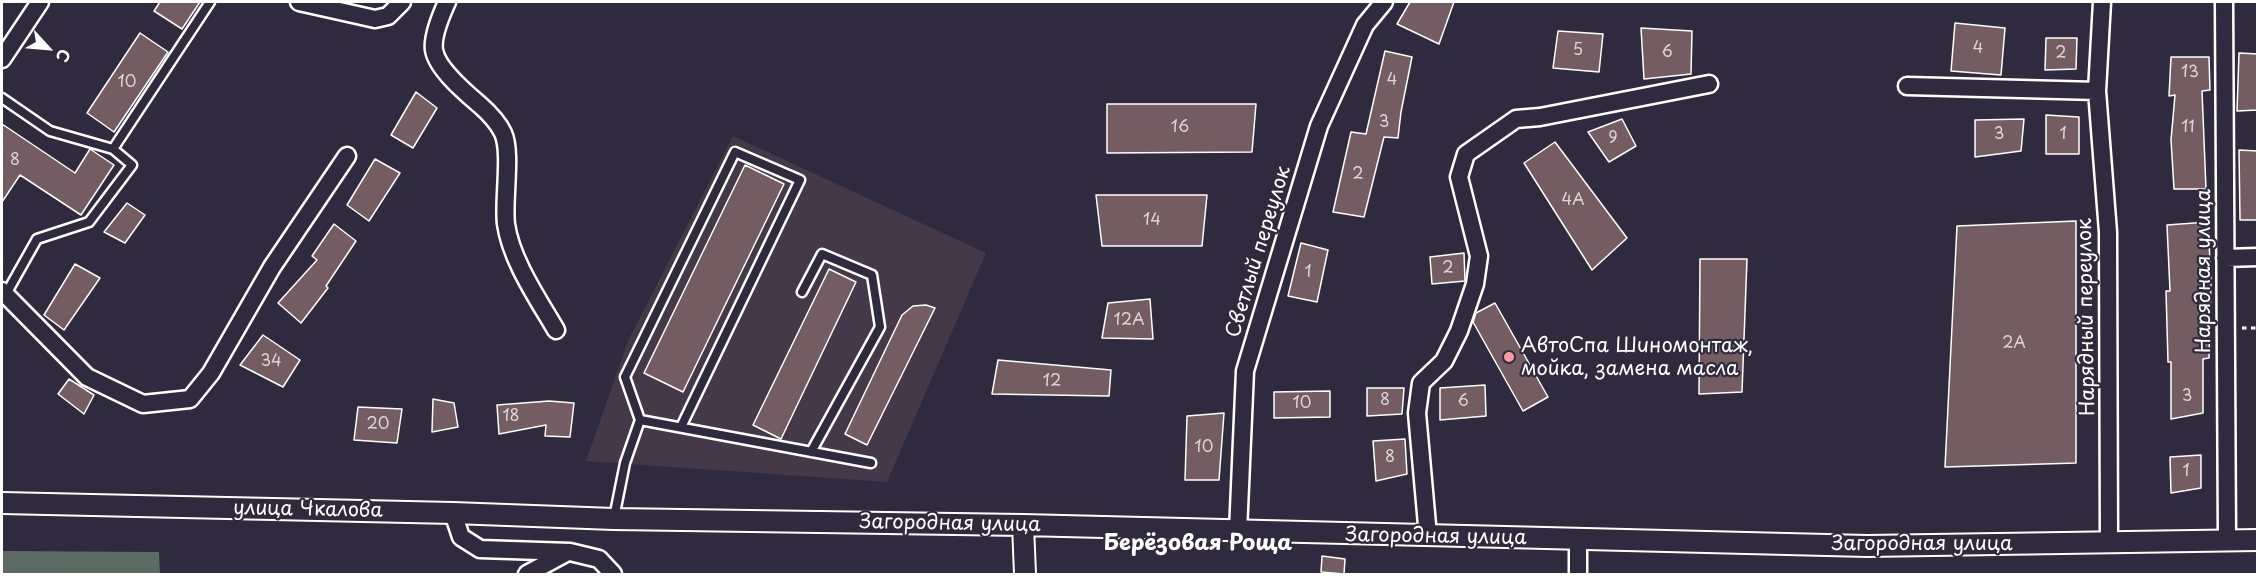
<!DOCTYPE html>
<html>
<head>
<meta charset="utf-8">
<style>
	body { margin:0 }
	#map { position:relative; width:2259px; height:576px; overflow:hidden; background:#2f2a3d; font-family:"Playpen Sans",sans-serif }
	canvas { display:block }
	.frame { position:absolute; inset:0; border:3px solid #fff; pointer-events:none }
	.north { position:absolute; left:18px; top:18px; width:60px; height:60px; -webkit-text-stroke:4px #2f2a3d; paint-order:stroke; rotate:116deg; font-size:16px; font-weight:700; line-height:24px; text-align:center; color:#fff }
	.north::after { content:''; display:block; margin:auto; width:21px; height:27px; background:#fff; clip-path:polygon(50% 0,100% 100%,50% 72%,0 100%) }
</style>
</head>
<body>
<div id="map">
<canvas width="2259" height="576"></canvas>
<div class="frame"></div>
<div class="north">С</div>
</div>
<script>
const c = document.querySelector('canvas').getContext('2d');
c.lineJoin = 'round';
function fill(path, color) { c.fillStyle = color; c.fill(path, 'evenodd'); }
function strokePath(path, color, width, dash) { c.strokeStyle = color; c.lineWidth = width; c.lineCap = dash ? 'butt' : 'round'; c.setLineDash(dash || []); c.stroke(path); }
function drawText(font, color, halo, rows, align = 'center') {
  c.font = font + ' "Playpen Sans",sans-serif'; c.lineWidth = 4.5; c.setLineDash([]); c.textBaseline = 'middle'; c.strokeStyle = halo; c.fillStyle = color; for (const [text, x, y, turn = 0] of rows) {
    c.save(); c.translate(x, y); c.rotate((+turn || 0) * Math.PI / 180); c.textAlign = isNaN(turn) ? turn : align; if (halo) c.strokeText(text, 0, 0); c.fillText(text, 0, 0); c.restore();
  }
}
const built = new Path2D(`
	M733,136L986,253L887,482L586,461L628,341Z`);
const green = new Path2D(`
	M2,551L159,552L160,574H2Z`);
const building = new Path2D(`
	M160,2H200L182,29L154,11Z
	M1410,2H1454L1439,44L1397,24Z
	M1955,23L2005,28L2001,75L1951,71Z
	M1641,28L1692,31L1691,74L1644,79Z
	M1558,31L1603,34L1599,72L1553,68Z
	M140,33L168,52L114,132L87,113Z
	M2046,38H2077L2076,69L2045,70Z
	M1385,51L1412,57L1401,112L1398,138L1384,137L1364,217L1333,212L1351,132L1366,134Z
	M2239,53L2258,54V110L2237,111Z
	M2171,57H2209L2210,90L2202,91L2206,189H2174L2171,140L2175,95L2169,96Z
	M416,92L437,108L413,148L391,135Z
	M1107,104H1256L1252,152L1107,153Z
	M2046,115L2079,117V154H2046Z
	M1622,119L1636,146L1609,162L1588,132Z
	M2024,119L2021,151L1975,157V120Z
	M2,124L75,173L90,149L114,165L81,215L20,175L2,202Z
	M1555,142L1627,238L1592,270L1524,163Z
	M2239,150L2258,151V220H2240Z
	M375,159L400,173L369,221L347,205Z
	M745,165L784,184L683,392L644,373Z
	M1096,195H1207L1202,246H1102Z
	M127,203L145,215L125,243L104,232Z
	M2076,221V463L1945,467L1957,226Z
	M2208,222L2211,281L2209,358L2203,359V413L2171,419V362H2168L2166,291H2170L2167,225Z
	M334,224L356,241L326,286L328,288L301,323L278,303L317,260L312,256Z
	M1301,243L1328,250L1317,302L1288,296Z
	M1464,253L1465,281L1432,284L1430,257Z
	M1700,259H1747L1742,392L1699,394Z
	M75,264L100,278L64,330L44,315Z
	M829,269L856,282L781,439L753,425Z
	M1150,299L1153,339L1102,338L1108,303Z
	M1495,303L1548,397L1523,411L1473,322L1476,313Z
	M926,305L935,308L867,445L845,434L902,315L913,306Z
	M263,335L300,360L283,387L240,365Z
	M998,360L1111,370L1109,396L992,394Z
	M69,379L94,395L84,414L58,394Z
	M1485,385L1486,416L1440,420V388Z
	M1367,388H1404L1402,414L1367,416Z
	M1330,391V417L1274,418V392Z
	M433,399L454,403L458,427L432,432Z
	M549,401L574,403L570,437L545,436L546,425L499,434L497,405Z
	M358,407L402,409L397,443L354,440Z
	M1224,413L1219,480H1185L1187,416Z
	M1405,439L1407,474L1376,481L1373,441Z
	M2201,455V488L2171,493L2170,457Z
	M1322,556L1345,559L1344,574L1321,572Z`);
const path = new Path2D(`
	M2242,328H2258`);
const service = new Path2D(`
	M2,98L50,131L113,149L132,165L89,222L37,239L6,294
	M113,149L210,2
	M802,292L822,254L872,275L880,327L811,452
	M640,420L625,377L735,152L800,180L681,427
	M614,518L625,463L640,420L871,463`);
const minor = new Path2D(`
	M299,2L375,19L388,16L402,2
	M447,2C442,13 432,37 434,50C437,69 466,93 480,105C489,113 498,122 503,133C512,152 503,201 506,224C511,260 538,299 556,330
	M2102,2L2097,91L2108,232L2109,542
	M2224,2L2227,540
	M2,59L40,2
	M1907,86L2097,91
	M2225,258L2258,257
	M2,291L87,377L143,404L190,399L211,373L272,267L347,156
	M453,513L461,537L480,549L570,552L599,559L613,574
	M1238,532L1245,371L1319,126L1365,25L1384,2
	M1428,536L1417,413L1421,383L1444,361L1459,331L1475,284L1479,256L1459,177L1466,154L1516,119L1540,117L1709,84
	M527,574L566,553
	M1578,574V540`);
const tertiary = new Path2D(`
	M2,503L453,513L614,519L1023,525L1867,546L2258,540
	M1023,525L1025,574`);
const markers = [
	[1509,357,6,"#ff9aa2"]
];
const numberNames = [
	["4",1978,49],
	["5",1578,51],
	["6",1667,53],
	["2",2061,54],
	["13",2190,73],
	["4",1392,81],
	["10",127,83],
	["3",1384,123],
	["16",1180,128],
	["11",2188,128],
	["3",1999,135],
	["1",2063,135],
	["9",1613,139],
	["8",15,161],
	["2",1358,175],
	["4А",1573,201],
	["14",1152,221],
	["2",1448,269],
	["1",1308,273],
	["12А",1129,321],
	["2А",2014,344],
	["34",271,362],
	["12",1052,382],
	["3",2187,397],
	["8",1385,401],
	["6",1463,402],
	["10",1302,404],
	["18",511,417],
	["20",378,425],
	["10",1204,448],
	["8",1390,458],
	["1",2186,472]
];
const streetNames = [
	["Светлый переулок",1259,252,-73],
	["Нарядная улица",2204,271,-90],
	["Нарядный переулок",2087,317,-91],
	["улица Чкалова",308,510,1],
	["Загородная улица",950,524,1],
	["Загородная улица",1436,537,1],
	["Загородная улица",1922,544]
];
const poiNames = [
	["АвтоСпа Шиномонтаж,",1521,346],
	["мойка, замена масла",1521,369]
];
const quarterNames = [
	["Берёзовая Роща",1198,544]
];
fill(built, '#443948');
fill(green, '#5a6b63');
fill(building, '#745d62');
strokePath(building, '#fff', 1.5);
strokePath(service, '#fff', 13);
strokePath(minor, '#fff', 21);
strokePath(tertiary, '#fff', 24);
strokePath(path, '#fff', 3, [4.5, 4.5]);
strokePath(service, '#2f2a3d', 8);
strokePath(minor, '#2f2a3d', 16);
strokePath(tertiary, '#2f2a3d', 20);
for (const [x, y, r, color] of markers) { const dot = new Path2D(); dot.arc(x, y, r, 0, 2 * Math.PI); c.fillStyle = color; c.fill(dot); strokePath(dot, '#2f2a3d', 2); }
drawText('16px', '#dcd6d8', null, numberNames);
drawText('20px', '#fff', '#2f2a3d', streetNames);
drawText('20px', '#fff', '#2f2a3d', poiNames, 'left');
drawText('bold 22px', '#fff', '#2f2a3d', quarterNames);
</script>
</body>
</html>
